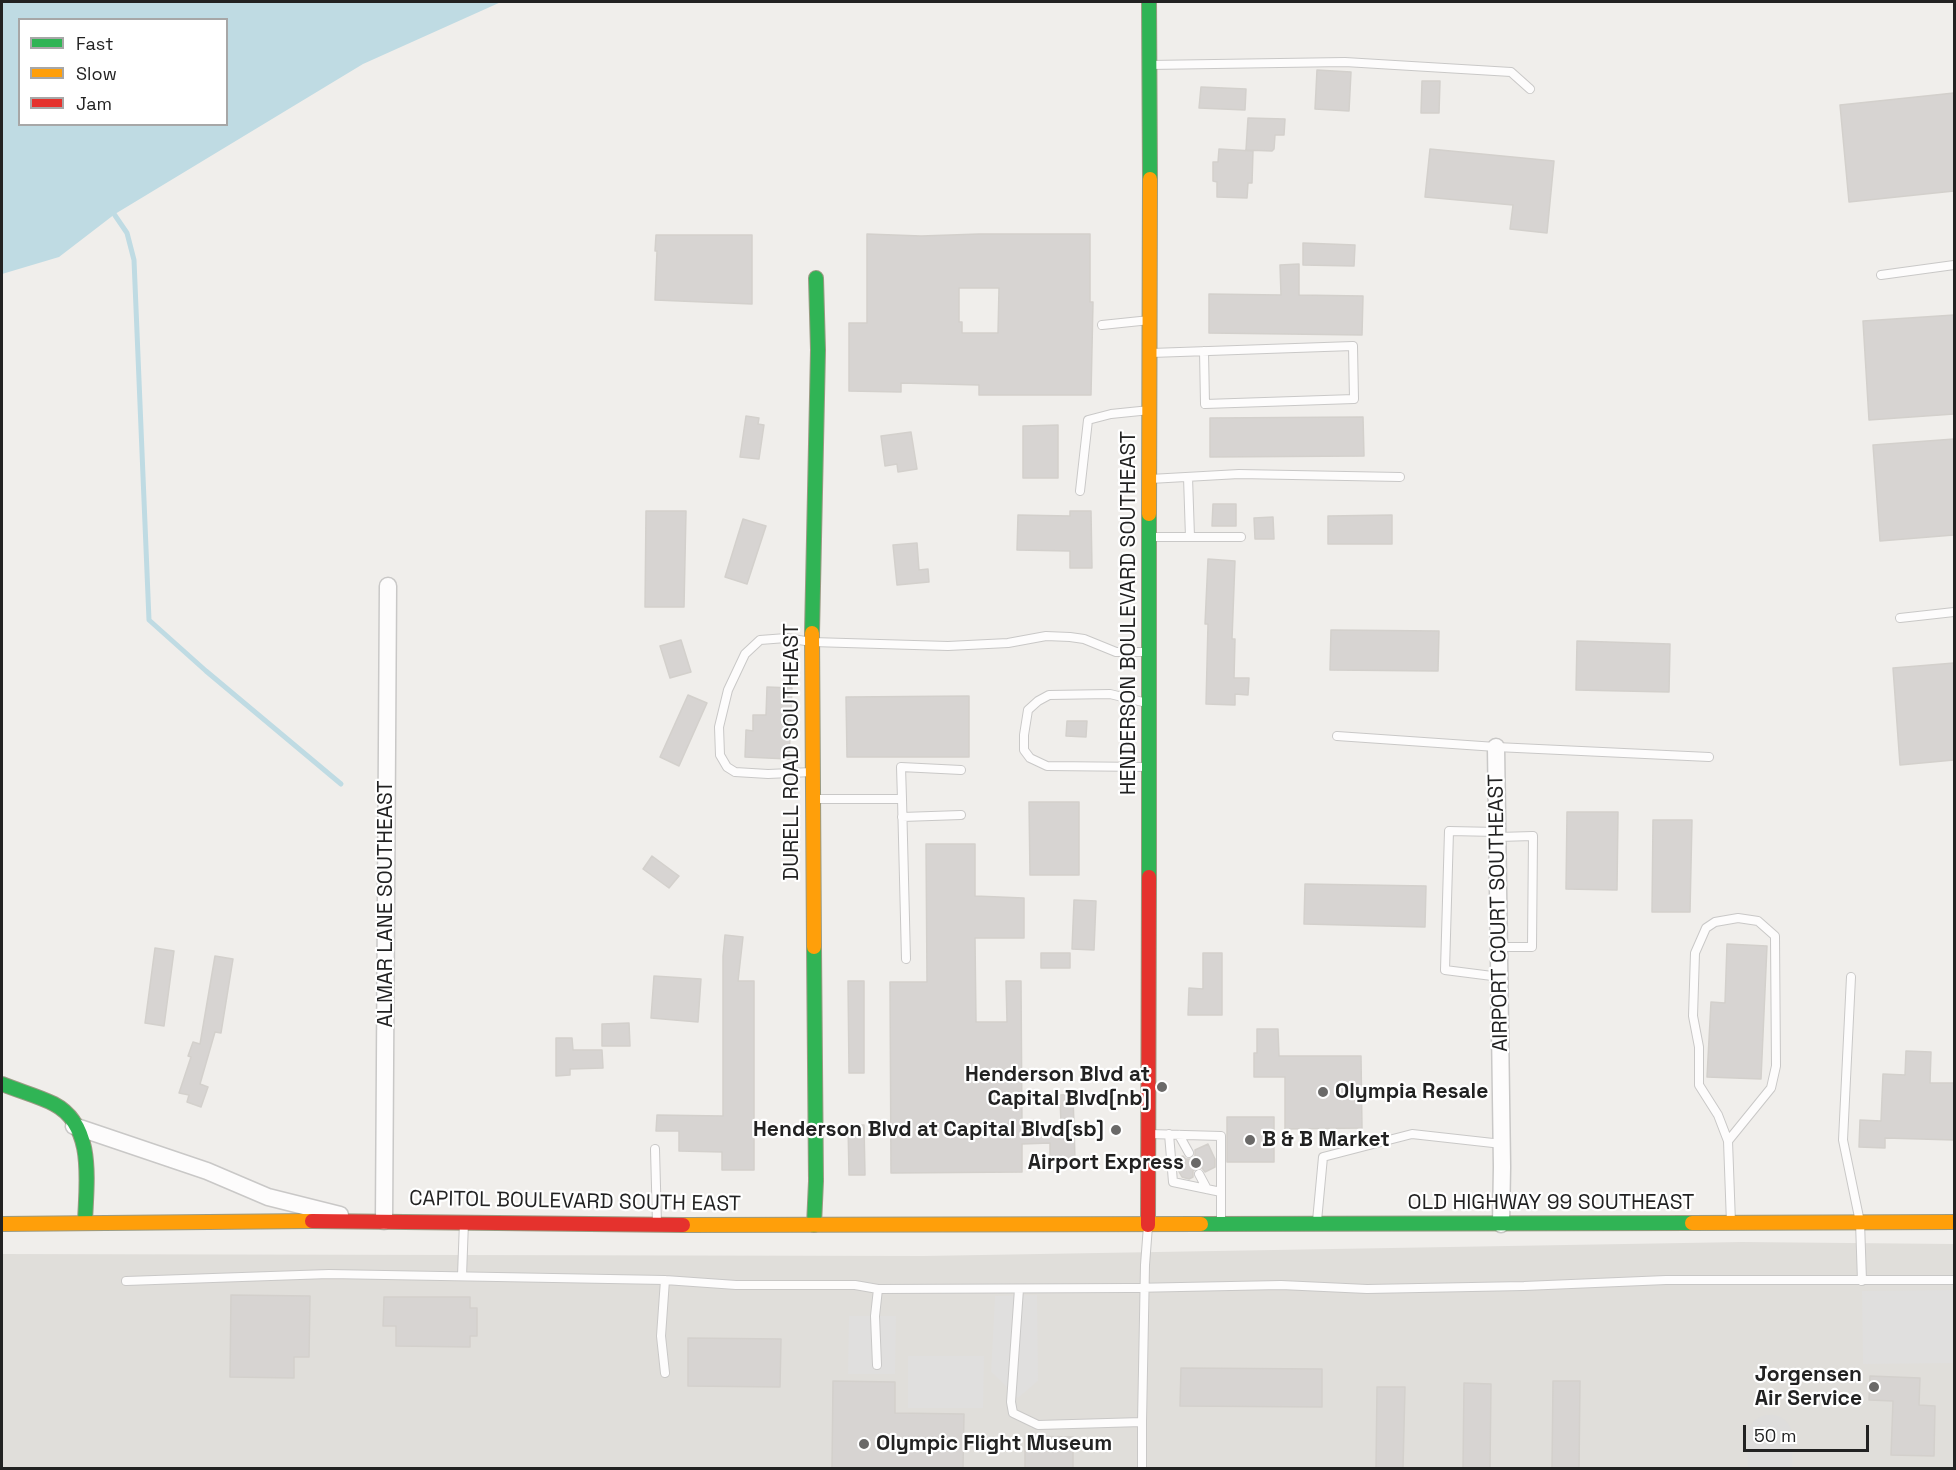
<!DOCTYPE html>
<html>
<head>
<meta charset="utf-8">
<style>
	body { margin:0 }
	#map { position:relative; width:1956px; height:1470px; overflow:hidden; background:#f0eeeb; font-family:"Space Grotesk",sans-serif }
	canvas { display:block }
	.frame { position:absolute; inset:0; border:3px solid #222; pointer-events:none }
	.legend { position:absolute; left:18px; top:18px; width:210px; height:108px; box-sizing:border-box; background:#fff; border:2px solid #a7a7a7; margin:0; padding:8px 10px; list-style:none; font-size:18px; color:#222 }
	.legend li { display:flex; align-items:center; gap:12px; height:30px }
	.legend b { width:30px; border:2px solid #a7a7a7 }
	.scale { position:absolute; left:1743px; top:1425px; width:126px; height:27px; box-sizing:border-box; border:3px solid #222; border-top:0; padding-left:8px; font-size:18px; line-height:21px; white-space:nowrap; color:#222; -webkit-text-stroke:4px #fff; paint-order:stroke }
</style>
</head>
<body>
<div id="map">
<canvas width="1956" height="1470"></canvas>
<div class="frame"></div>
<ul class="legend">
<li><b style="height:8px;background:#30b455"></b>Fast</li>
<li><b style="height:8px;background:#ff9f0a"></b>Slow</li>
<li><b style="height:8px;background:#e5322d"></b>Jam</li>
</ul>
<div class="scale">50 m</div>
</div>
<script>
const c = document.querySelector('canvas').getContext('2d');
c.lineJoin = 'round';
function fill(path, color) { c.fillStyle = color; c.fill(path, 'evenodd'); }
function strokePath(path, color, width, dash) { c.strokeStyle = color; c.lineWidth = width; c.lineCap = dash ? 'butt' : 'round'; c.setLineDash(dash || []); c.stroke(path); }
function drawText(font, color, halo, rows, align = 'center') {
  c.font = font + ' "Space Grotesk",sans-serif'; c.lineWidth = 4.5; c.setLineDash([]); c.textBaseline = 'middle'; c.strokeStyle = halo; c.fillStyle = color; for (const [text, x, y, turn = 0] of rows) {
    c.save(); c.translate(x, y); c.rotate((+turn || 0) * Math.PI / 180); c.textAlign = isNaN(turn) ? turn : align; if (halo) c.strokeText(text, 0, 0); c.fillText(text, 0, 0); c.restore();
  }
}
const airport = new Path2D(`
	M1742,1242L1954,1244V1468H2V1254L923,1256Z`);
const parking = new Path2D(`
	M1954,1290V1363L1863,1364L1862,1291Z
	M1037,1295L1038,1381L1018,1398L991,1372L995,1296Z
	M849,1316H896L895,1374H848Z
	M908,1356H984L983,1408H908Z`);
const water = new Path2D(`
	M2,2H501L363,64L115,214L59,257L2,274ZM20,20H226V124H20Z`);
const stream = new Path2D(`
	M112,211L127,233L134,260L149,620L206,671L341,784`);
const taxiway = new Path2D(`
	M1770,1468V1437`);
const building = new Path2D(`
	M1317,70L1351,72L1349,111L1315,109Z
	M1422,81H1440L1439,113H1421Z
	M1201,87L1246,89L1245,110L1199,108Z
	M1954,93V191L1849,202L1840,105Z
	M1248,118L1285,119L1284,135H1275L1274,149L1272,151L1246,150Z
	M1219,149L1253,151L1252,183H1248L1247,198L1217,197V182L1213,181V162H1218Z
	M1430,149L1554,161L1547,233L1510,229L1513,205L1425,197Z
	M867,234L921,236L979,234H1090V302H1093L1091,395H979V385L901,383V392L849,391V323H867ZM959,288H999L998,333H962V322H959Z
	M656,235H752V304L655,300L657,251H655Z
	M1303,243L1355,245L1354,266L1303,265Z
	M1299,264V295L1363,296L1362,335L1209,333V294L1281,295L1280,265Z
	M1954,315V414L1869,420L1863,321Z
	M746,416L759,418L758,424L764,425L759,459L740,457Z
	M1363,417L1364,456L1210,457V418Z
	M1058,425V478H1023V426Z
	M911,432L917,469L898,472L897,464L885,466L881,436Z
	M1954,439V535L1880,541L1873,445Z
	M1213,504H1236V526H1212Z
	M646,511H686L684,607H645Z
	M1070,511H1091L1092,568H1070V551L1017,550L1018,515L1070,516Z
	M1392,515V544H1328V516Z
	M1273,517L1274,539H1255L1254,518Z
	M743,519L766,526L747,584L725,577Z
	M917,543L919,570L928,569L929,582L897,585L893,545Z
	M1208,559L1235,561L1232,639H1235L1234,678H1249L1248,695L1235,694V705L1206,704L1208,624H1205Z
	M1331,630L1439,631L1438,671L1330,670Z
	M681,640L691,672L670,678L660,646Z
	M1577,641L1670,644L1669,692L1576,690Z
	M1954,663V760L1900,765L1893,668Z
	M767,687L792,688L789,759L745,757L746,730L753,731V715H766Z
	M688,695L707,703L679,766L660,757Z
	M969,696V757H847L846,697Z
	M1067,721H1087L1086,737L1066,736Z
	M1029,802H1079V875H1030Z
	M1567,812H1618L1617,890L1566,889Z
	M1653,820H1692L1690,912H1652Z
	M926,844H975V896L1024,898V938H975L976,1022H1007L1006,981H1021L1022,1126L1061,1125L1060,1095L1073,1094L1075,1159L1050,1160V1143L1022,1144V1172L891,1173L890,982H927Z
	M652,856L679,876L669,888L643,869Z
	M1305,884L1426,886L1425,927L1304,924Z
	M1074,900L1096,901L1094,950L1072,949Z
	M725,935L743,937L738,981H754V1170H722V1152L679,1151V1131H656L657,1115L723,1116V956Z
	M1727,944L1767,946L1761,1079L1707,1077L1711,1002L1725,1003Z
	M155,948L174,951L164,1026L145,1023Z
	M1041,953H1070V968H1041Z
	M1203,953H1222V1015H1188L1189,988L1203,989Z
	M215,956L233,959L221,1033L215,1032L200,1084L208,1087L201,1107L187,1102L189,1095L179,1093L191,1057L188,1056L193,1042L200,1044Z
	M654,976L701,979L698,1022L651,1018Z
	M848,981H864V1073H849Z
	M629,1023L630,1046H602V1024Z
	M1257,1029H1278L1279,1056H1361L1362,1128L1285,1129V1077H1254V1053H1257Z
	M556,1038H572L573,1050H602L603,1068L570,1069V1075L556,1076Z
	M1906,1051L1931,1052L1930,1083H1954V1140L1885,1138V1148L1859,1147L1860,1120L1881,1121L1883,1074L1905,1075Z
	M1227,1117H1274V1162H1227Z
	M848,1125H864L865,1175H849Z
	M1208,1144L1215,1159V1167L1205,1172L1202,1168H1197L1193,1171V1177L1189,1179L1182,1177L1178,1170L1177,1158L1183,1156L1186,1159H1192L1195,1156V1150Z
	M231,1295L310,1296L309,1357H294V1378L230,1377Z
	M384,1297H470V1308H477V1336H470V1347L396,1346V1326H383Z
	M688,1338L781,1339L780,1387L688,1386Z
	M1181,1368L1322,1369V1407L1180,1406Z
	M1870,1376L1920,1378L1919,1405L1935,1406L1934,1456L1891,1455L1893,1401L1869,1400Z
	M833,1381L895,1382V1413L964,1414L963,1468H832Z
	M1553,1381H1580L1579,1468H1552Z
	M1464,1383L1491,1384L1490,1468H1463Z
	M1377,1387H1405L1403,1468H1376Z
	M1025,1436L1073,1437V1468H1025Z`);
const lane = new Path2D(`
	M1149,65L1345,62L1511,72L1530,89
	M1881,275L1954,265
	M1102,325L1150,320
	M1151,353L1353,346L1354,399L1205,404L1204,351
	M1188,477L1190,537
	M1150,479L1239,474L1400,477
	M1080,491L1088,420L1111,414L1150,410
	M1150,537H1241
	M1900,618L1954,612
	M1147,703L1110,694L1049,695L1038,701L1028,710L1024,735V750L1030,758L1047,766L1149,767
	M1337,736L1496,747L1709,757
	M812,772L768,774L735,772L727,767L720,755L719,727L728,690L745,654L760,640L786,638L812,642L948,646L1008,643L1046,636L1070,637L1084,639L1116,652H1149
	M814,799H902L901,767L961,770
	M902,799L906,959
	M902,817L961,815
	M1498,832L1449,831L1445,970L1500,977
	M1498,837L1533,836L1532,947H1500
	M1851,977L1843,1140L1860,1222L1862,1281
	M1149,1134L1221,1136V1221
	M1169,1134L1173,1182L1221,1192
	M1179,1135L1189,1153
	M1728,1141L1718,1115L1699,1085V1047L1693,1016L1695,953L1706,928L1715,922L1738,918L1758,921L1775,936L1776,1066L1771,1088L1728,1141L1731,1223
	M655,1149L657,1224
	M1199,1174L1207,1189
	M1317,1221L1323,1157L1412,1134L1502,1144
	M462,1276L464,1222
	M126,1281L329,1274L665,1280L736,1285H855L878,1289
	M1019,1289L1011,1402L1013,1413L1038,1425L1142,1422L1145,1265L1148,1226
	M877,1365L875,1316L878,1289L1131,1288L1281,1285L1367,1289L1524,1286L1666,1280H1954
	M665,1373L661,1336L665,1280
	M1142,1422V1468`);
const street = new Path2D(`
	M1496,747L1502,1167L1501,1224
	M74,1126L207,1171L268,1197L340,1215
	M384,1221L388,586`);
const fast = new Path2D(`
	M1149,2L1150,179
	M812,633L818,350L816,278
	M1149,877V514
	M2,1084C19,1091 38,1096 54,1104C96,1126 86,1185 85,1223
	M1201,1224L1692,1223
	M814,1225L816,1181L814,947`);
const slow = new Path2D(`
	M1149,514L1150,179
	M812,633L814,947
	M1692,1223L1954,1222
	M2,1224L312,1221
	M683,1225L1201,1224`);
const jam = new Path2D(`
	M312,1221L683,1225
	M1148,1225L1149,877`);
const markers = [
	[1162,1087,6,"#6a6968"],
	[1323,1092,6,"#6a6968"],
	[1116,1130,6,"#6a6968"],
	[1250,1140,6,"#6a6968"],
	[1196,1163,6,"#6a6968"],
	[1874,1387,6,"#6a6968"],
	[864,1444,6,"#6a6968"]
];
const streetNames = [
	["HENDERSON BOULEVARD SOUTHEAST",1129,613,-90],
	["DURELL ROAD SOUTHEAST",792,752,-90],
	["ALMAR LANE SOUTHEAST",386,904,-90],
	["AIRPORT COURT SOUTHEAST",1499,913,-91],
	["CAPITOL BOULEVARD SOUTH EAST",575,1202,1],
	["OLD HIGHWAY 99 SOUTHEAST",1551,1203]
];
const poiNames = [
	["Henderson Blvd at",1150,1075],
	["Capital Blvd[nb]",1150,1099],
	["Olympia Resale",1335,1092,"left"],
	["Henderson Blvd at Capital Blvd[sb]",1104,1130],
	["B & B Market",1262,1140,"left"],
	["Airport Express",1184,1163],
	["Jorgensen",1862,1375],
	["Air Service",1862,1399],
	["Olympic Flight Museum",876,1444,"left"]
];
fill(airport, '#e0deda');
fill(parking, '#e0dfde');
fill(water, '#bfdbe3');
strokePath(stream, '#bfdbe3', 5);
strokePath(taxiway, '#dedddc', 45);
fill(building, '#d7d4d2');
strokePath(building, '#d3d0cc', 1.5);
strokePath(lane, '#c9c8c7', 10);
strokePath(street, '#c9c8c7', 19);
strokePath(fast, '#999a82', 16);
strokePath(slow, '#999a82', 16);
strokePath(jam, '#999a82', 16);
strokePath(lane, '#fdfcfc', 8);
strokePath(street, '#fdfcfc', 16);
strokePath(fast, '#30b455', 14);
strokePath(slow, '#ff9f0a', 14);
strokePath(jam, '#e5322d', 14);
for (const [x, y, r, color] of markers) { const dot = new Path2D(); dot.arc(x, y, r, 0, 2 * Math.PI); c.fillStyle = color; c.fill(dot); strokePath(dot, '#fff', 2); }
drawText('21px', '#222', '#fff', streetNames);
drawText('bold 21px', '#222', '#fff', poiNames, 'right');
</script>
</body>
</html>
